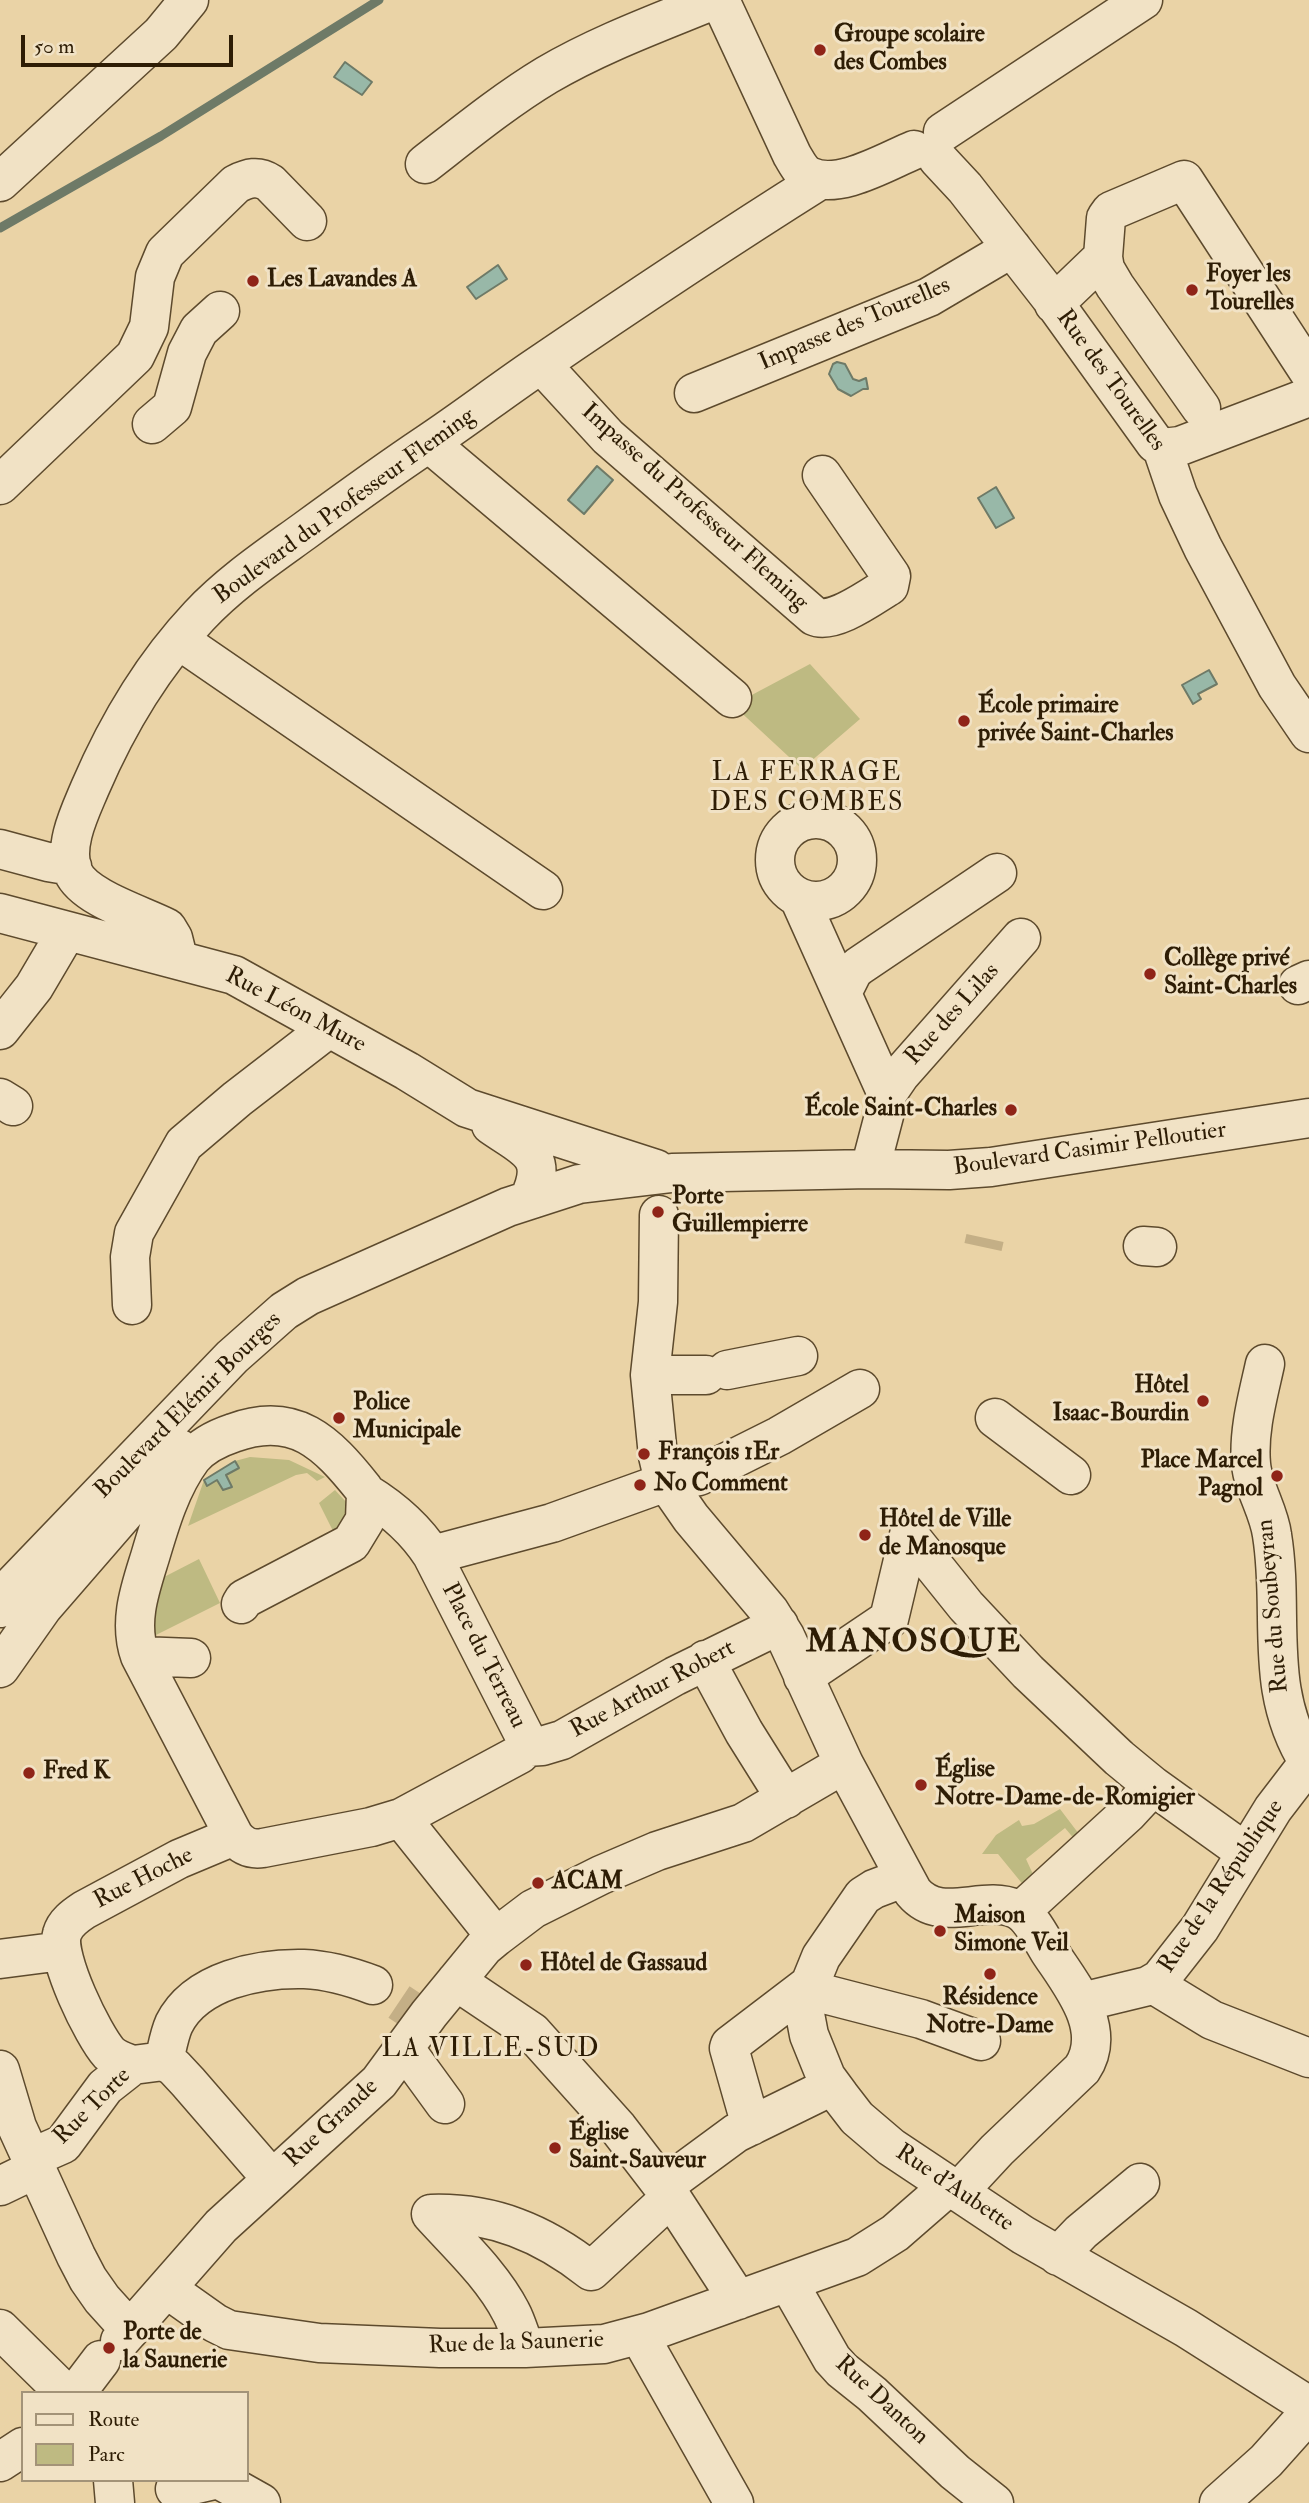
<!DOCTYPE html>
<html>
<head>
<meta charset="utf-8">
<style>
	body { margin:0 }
	#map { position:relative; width:1309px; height:2503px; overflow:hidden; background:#ead3a6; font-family:"IM FELL Double Pica",serif }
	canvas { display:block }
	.legend { position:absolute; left:21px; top:2391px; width:228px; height:91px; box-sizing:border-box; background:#f1e2c5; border:2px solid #a39378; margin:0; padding:9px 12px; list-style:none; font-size:21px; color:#2e1d05 }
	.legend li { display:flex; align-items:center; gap:14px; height:35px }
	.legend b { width:35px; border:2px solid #a39378 }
	.scale { position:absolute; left:21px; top:35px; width:212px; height:32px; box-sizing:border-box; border:4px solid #2e1d05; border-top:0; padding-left:9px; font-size:21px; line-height:24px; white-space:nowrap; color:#2e1d05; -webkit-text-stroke:5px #f1e2c5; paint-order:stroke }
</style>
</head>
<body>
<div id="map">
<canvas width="1309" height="2503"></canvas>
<ul class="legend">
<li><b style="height:9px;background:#f1e2c5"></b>Route</li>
<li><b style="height:19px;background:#beba82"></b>Parc</li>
</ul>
<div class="scale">50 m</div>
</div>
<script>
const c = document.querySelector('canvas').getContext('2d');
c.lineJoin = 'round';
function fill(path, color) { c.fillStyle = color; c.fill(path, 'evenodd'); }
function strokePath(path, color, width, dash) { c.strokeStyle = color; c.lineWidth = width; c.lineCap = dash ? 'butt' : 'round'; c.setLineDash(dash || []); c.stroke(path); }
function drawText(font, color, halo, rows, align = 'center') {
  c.font = font + ' "IM FELL Double Pica",serif'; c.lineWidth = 6; c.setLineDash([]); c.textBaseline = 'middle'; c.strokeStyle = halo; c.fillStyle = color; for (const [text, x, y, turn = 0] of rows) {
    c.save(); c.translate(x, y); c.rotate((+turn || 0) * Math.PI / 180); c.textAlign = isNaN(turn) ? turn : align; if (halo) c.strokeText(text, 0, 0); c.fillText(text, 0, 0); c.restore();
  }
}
const green = new Path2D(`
	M810,664L860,719L802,769L733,705Z
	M250,1457L289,1460L325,1477L317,1481L307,1473L296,1475L188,1526L204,1480L207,1486L218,1480L231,1487L226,1475L238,1468L235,1461Z
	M335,1490L348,1504L349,1528L338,1541L319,1503Z
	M199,1559L220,1603L150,1638L156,1579L166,1576Z
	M1060,1809L1082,1838L1076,1841L1065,1828L1026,1859L1037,1883L1025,1887L998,1854H982L996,1835L1019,1820L1022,1826L1034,1824Z`);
const water = new Path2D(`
	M345,62L372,82L362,95L334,77Z
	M498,265L507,279L476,299L467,287Z
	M837,362L845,364L853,379L859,381L866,378L868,389H863L851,396L838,389L829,374L833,364Z
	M597,466L613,480L584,514L568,500Z
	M996,487L1014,518L996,528L978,498Z
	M1209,670L1217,684L1198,694L1201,699L1193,704L1182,685Z
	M235,1461L239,1468L226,1475L232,1487L223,1490L217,1480L207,1486L204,1480Z`);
const stream = new Path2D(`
	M0,228L161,136L379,0`);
const minorTunnel = new Path2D(`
	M983,1247L985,1238
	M399,2002L420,2016`);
const minor = new Path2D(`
	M720,0L792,155C797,163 801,172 809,176C838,191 887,161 914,150
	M943,132L1143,0
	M938,159L965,188L1050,297L1155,443L1162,448L1178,495L1203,548L1277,686L1309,733
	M425,164C465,133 504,101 547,75C600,44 658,23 714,0
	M0,182L161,34L189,0
	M1103,257L1105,269L1115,286L1201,408
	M1054,304L1103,257L1106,218L1111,211L1184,180L1309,372
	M541,364L608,437L814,616C833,625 871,597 889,586L891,576L822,475
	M694,393L929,297L1012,248
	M152,424L172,407L187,353L199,330L220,311
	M429,443L732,698
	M1162,448L1180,446L1309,397
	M0,485L135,356L149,327L155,277L165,253L236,184C248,178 258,175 270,183L307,221
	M179,640L543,890
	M775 860a41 41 0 1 1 82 0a41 41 0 1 1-82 0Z
	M0,849L48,862L72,866
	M799,898L887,1094L886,1108L870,1169
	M0,913L234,975L407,1071L467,1108L656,1169
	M178,958L173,938L167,928C142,915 84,898 73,872C63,845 80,812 90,788C117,725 152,666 199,616C230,583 267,558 303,532C344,502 385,472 427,444C463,420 497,394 532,370C627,305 723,241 820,180
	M1298,985L1309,980
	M842,993L853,971L859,966L997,873
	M0,1030L34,987L67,931
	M887,1094L900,1075L1021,938
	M0,1098L13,1106
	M491,1125C525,1149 550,1154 529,1199
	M659,1215L658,1302L650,1375L658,1456L662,1473L666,1482L691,1518L770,1612L785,1636L844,1764L913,1892C941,1925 981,1894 1016,1909C1030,1915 1041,1938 1049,1951C1070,1983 1109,2029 1082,2069L997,2150L958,2192
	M1143,1246L1157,1247
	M132,1305L130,1257L134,1233L184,1144L237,1099L329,1028
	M1265,1364C1258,1396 1248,1431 1251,1464C1253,1488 1269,1511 1272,1535C1285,1615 1262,1689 1309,1763
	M727,1370L798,1356
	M650,1375H706
	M995,1418L1071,1475
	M909,1535L966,1606L1028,1672L1119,1758L1153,1786L1245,1852
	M432,1555L552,1523L666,1482L699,1476L779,1436L860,1389
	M0,1608L11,1587L232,1357L284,1311L308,1296L508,1207L579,1184L672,1173L870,1169L949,1170L991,1167L1309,1118
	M140,1656L234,1836C242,1846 250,1850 263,1848L371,1827L401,1818L520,1754L526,1747L525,1737L432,1555C416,1530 392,1509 366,1493
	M191,1658L140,1656C128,1622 140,1589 150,1557C160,1523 171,1486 192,1458C202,1446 218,1438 233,1433C295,1410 327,1443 363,1488L366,1493L365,1520L351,1543L244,1599L241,1604
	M705,1660L744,1732L786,1799
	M0,1668L43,1607L180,1449
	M803,1677L889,1619L909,1535
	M526,1747L542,1746L562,1740L675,1676L779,1625
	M401,1818L496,1937
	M903,1878L874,1889L863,1896L821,1957L810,1984L805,2014L809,2035L826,2077L840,2096L857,2118L891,2147L1023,2235L1186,2328L1309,2406
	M1021,1911L1127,1814L1153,1786
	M0,1959L62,1951
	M456,1981L532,2032L618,2128L671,2197
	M1153,1984L1212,2020L1309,2058
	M809,1990L921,2019L981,2041
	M1082,2002L1148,1986L1160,1979L1200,1928L1273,1809L1309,1762
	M405,2049L445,2104
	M164,2061C167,2049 169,2035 174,2024C196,1980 259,1968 304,1969C327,1970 352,1977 373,1985
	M133,2065C125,2062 116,2060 109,2053C93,2035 55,1957 62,1934C65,1923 75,1916 84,1910L179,1859L234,1836
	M0,2070L17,2127L76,2256L88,2279L102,2299L130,2330
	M751,2126L729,2048L730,2045L810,1984
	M0,2186L25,2174L38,2155L63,2144L105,2087L133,2065L164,2061L174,2067L188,2082L272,2179
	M664,2186L736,2133L832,2086
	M431,2214C492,2212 543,2233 591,2271L671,2197L738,2300
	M431,2214C458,2244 492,2275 511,2312C517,2323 520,2336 525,2348
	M1058,2256L1081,2232L1140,2183
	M788,2282L832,2359L842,2370L872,2394L955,2472L994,2503
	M167,2289L215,2323L229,2330L319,2343L440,2348H525L604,2344L649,2332L857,2257L895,2233L949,2186
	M0,2329L65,2393
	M639,2335L734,2503
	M120,2341L221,2226L379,2082L429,2014L484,1947L496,1937L533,1909L601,1875L657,1851L743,1823L844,1764
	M76,2393L101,2360
	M0,2462L23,2447
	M113,2480L115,2503
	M220,2480L261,2503
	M175,2489L214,2480
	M1219,2503L1266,2461L1309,2413`);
const markers = [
	[820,50,7,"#8f2418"],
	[253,281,7,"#8f2418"],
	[1192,290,7,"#8f2418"],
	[964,721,7,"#8f2418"],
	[1150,974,7,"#8f2418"],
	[1011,1110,7,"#8f2418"],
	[658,1212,7,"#8f2418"],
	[1203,1401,7,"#8f2418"],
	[339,1418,7,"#8f2418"],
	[644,1454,7,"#8f2418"],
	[1277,1476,7,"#8f2418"],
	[640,1485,7,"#8f2418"],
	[865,1535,7,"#8f2418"],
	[29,1773,7,"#8f2418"],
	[921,1785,7,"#8f2418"],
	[538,1883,7,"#8f2418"],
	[940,1931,7,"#8f2418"],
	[526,1965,7,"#8f2418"],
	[990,1974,7,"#8f2418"],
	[555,2148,7,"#8f2418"],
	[109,2348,7,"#8f2418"]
];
const poiNames = [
	["Groupe scolaire",834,36],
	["des Combes",834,64],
	["Foyer les",1206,276],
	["Tourelles",1206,304],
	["Les Lavandes A",267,281],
	["École primaire",978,707],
	["privée Saint-Charles",978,735],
	["Collège privé",1164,960],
	["Saint-Charles",1164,988],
	["École Saint-Charles",997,1110,"right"],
	["Porte",672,1198],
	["Guillempierre",672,1226],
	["Hôtel",1189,1387,"right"],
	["Isaac-Bourdin",1189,1415,"right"],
	["Police",353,1404],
	["Municipale",353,1432],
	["François 1Er",658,1454],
	["Place Marcel",1263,1462,"right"],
	["Pagnol",1263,1490,"right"],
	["No Comment",654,1485],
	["Hôtel de Ville",879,1521],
	["de Manosque",879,1549],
	["Église",935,1771],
	["Notre-Dame-de-Romigier",935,1799],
	["Fred K",43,1773],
	["ACAM",552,1883],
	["Maison",954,1917],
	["Simone Veil",954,1945],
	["Hôtel de Gassaud",540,1965],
	["Résidence",990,1999,"center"],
	["Notre-Dame",990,2027,"center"],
	["Église",569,2134],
	["Saint-Sauveur",569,2162],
	["Porte de",123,2334],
	["la Saunerie",123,2362]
];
const streetNames = [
	["Impasse des Tourelles",855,325,-23],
	["Rue des Tourelles",1110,381,54],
	["Boulevard du Professeur Fleming",345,507,-36],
	["Impasse du Professeur Fleming",694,508,42],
	["Rue Léon Mure",295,1011,28],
	["Rue des Lilas",953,1015,-48],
	["Boulevard Casimir Pelloutier",1090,1150,-8],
	["Boulevard Elémir Bourges",189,1406,-45],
	["Rue du Soubeyran",1274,1606,-95],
	["Place du Terreau",483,1656,63],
	["Rue Arthur Robert",653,1690,-28],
	["Rue Hoche",144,1879,-27],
	["Rue de la République",1222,1887,-56],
	["Rue Torte",93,2107,-45],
	["Rue Grande",332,2124,-43],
	["Rue d'Aubette",954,2189,34],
	["Rue de la Saunerie",516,2344,-2],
	["Rue Danton",881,2401,43]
];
const neighbourhoodNames = [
	["LA FERRAGE",807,774],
	["DES COMBES",807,804],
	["LA VILLE-SUD",491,2050]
];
const districtNames = [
	["MANOSQUE",914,1644]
];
fill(green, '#beba82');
fill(water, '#98b8a8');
strokePath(water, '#6e7a67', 2);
strokePath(stream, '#6e7a67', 9);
strokePath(minorTunnel, '#c4af86', 38, [38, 19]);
strokePath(minor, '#5d4a2d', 41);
strokePath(minor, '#f1e2c5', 38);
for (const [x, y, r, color] of markers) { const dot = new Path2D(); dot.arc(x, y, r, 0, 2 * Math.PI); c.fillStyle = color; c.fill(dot); strokePath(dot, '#f1e2c5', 2.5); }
drawText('bold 24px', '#2e1d05', '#f1e2c5', poiNames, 'left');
drawText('24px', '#2e1d05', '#f1e2c5', streetNames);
c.letterSpacing = '2px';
drawText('26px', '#2e1d05', '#f1e2c5', neighbourhoodNames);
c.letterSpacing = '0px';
c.letterSpacing = '2px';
drawText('bold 32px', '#2e1d05', '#f1e2c5', districtNames);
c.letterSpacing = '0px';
</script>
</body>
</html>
